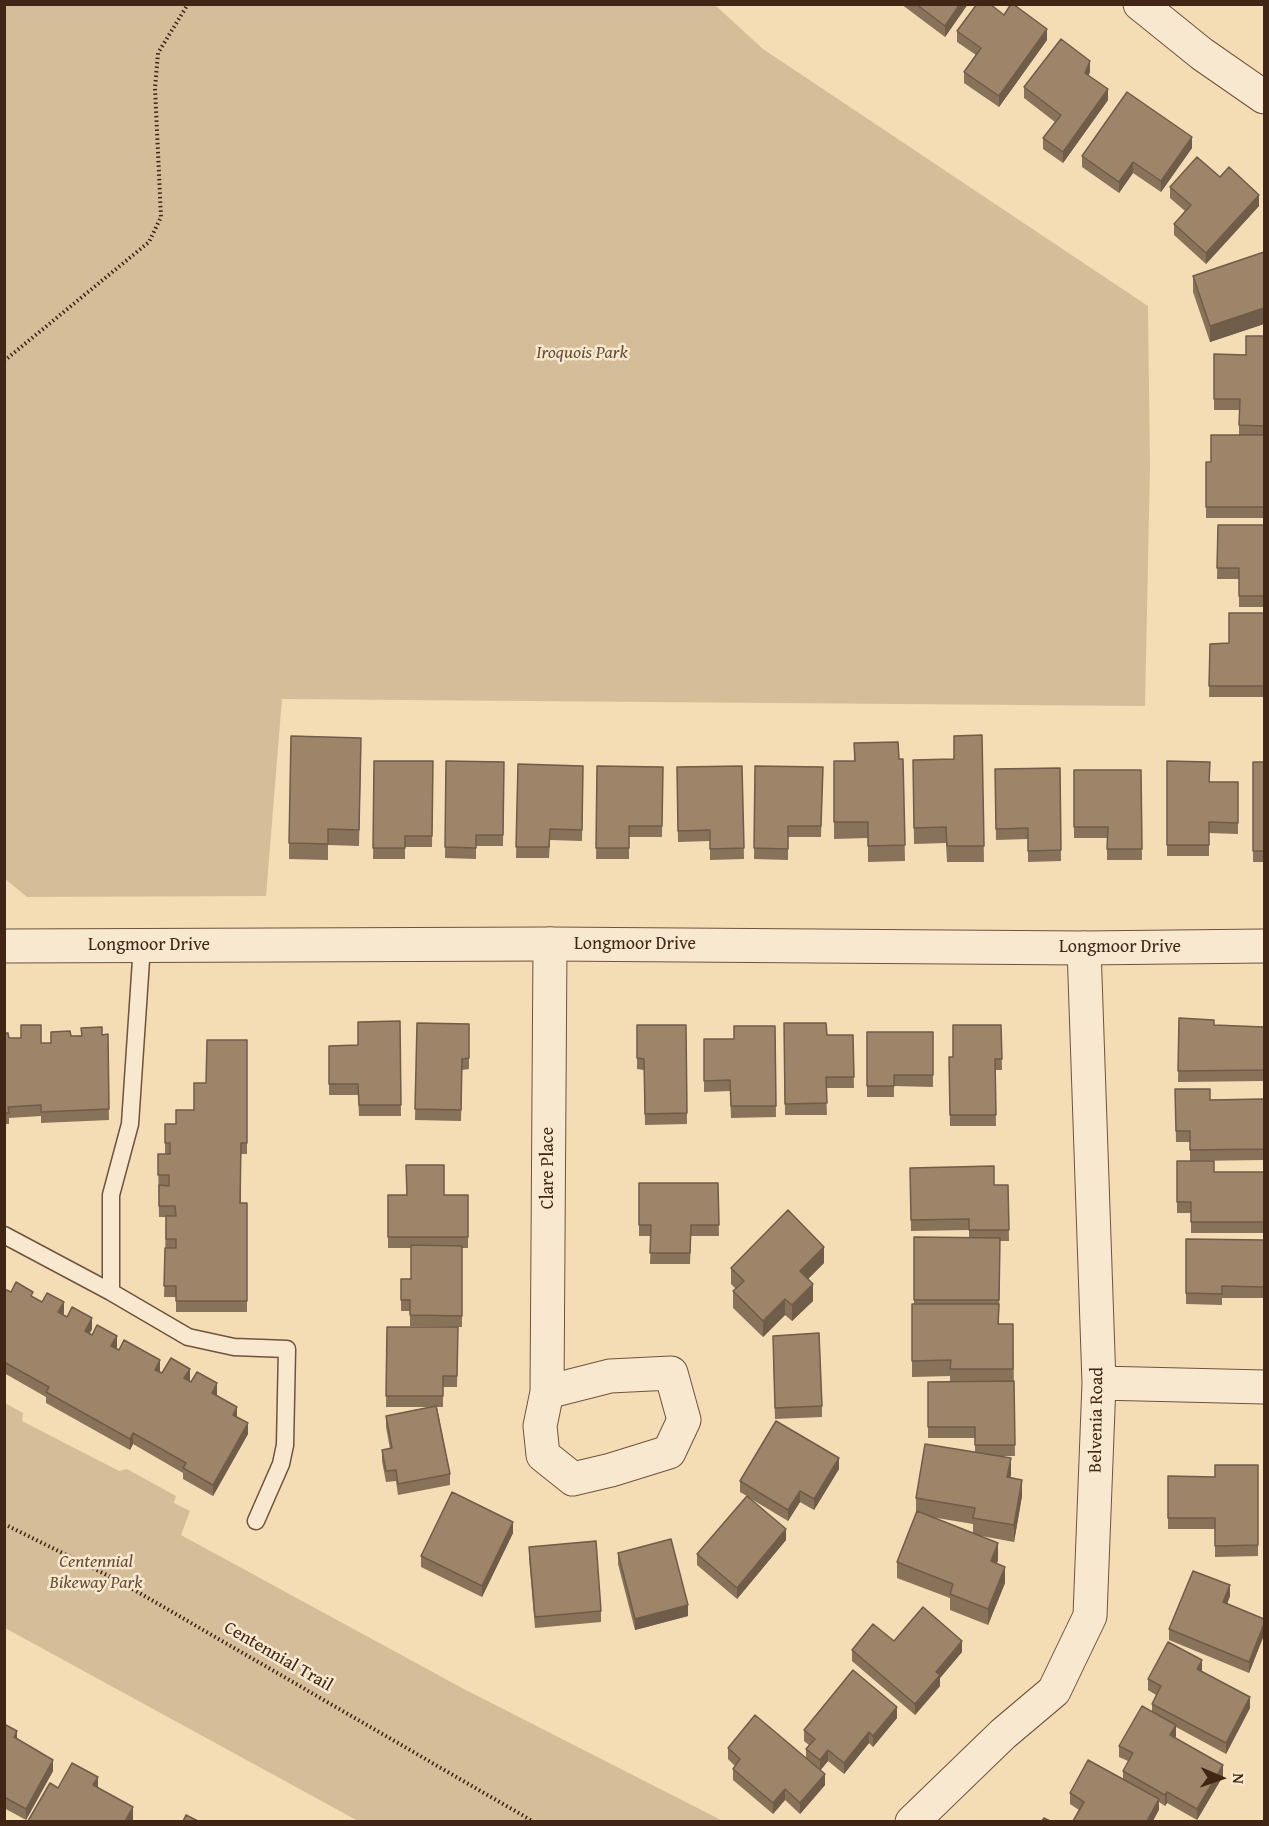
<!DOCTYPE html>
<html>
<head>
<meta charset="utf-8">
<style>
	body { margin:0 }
	#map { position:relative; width:1269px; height:1826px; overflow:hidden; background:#f4dcb5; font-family:"Gentium Book Plus",serif }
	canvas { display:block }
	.frame { position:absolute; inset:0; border:6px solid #412515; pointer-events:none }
	.north { position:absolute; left:1191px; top:1748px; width:60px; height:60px; -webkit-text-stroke:4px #f8e8cf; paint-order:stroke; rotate:92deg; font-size:16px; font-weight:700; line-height:24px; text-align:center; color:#412515 }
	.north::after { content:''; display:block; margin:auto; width:21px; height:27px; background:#412515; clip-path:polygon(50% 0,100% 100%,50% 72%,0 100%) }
</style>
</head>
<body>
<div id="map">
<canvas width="1269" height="1826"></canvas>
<div class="frame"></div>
<div class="north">N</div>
</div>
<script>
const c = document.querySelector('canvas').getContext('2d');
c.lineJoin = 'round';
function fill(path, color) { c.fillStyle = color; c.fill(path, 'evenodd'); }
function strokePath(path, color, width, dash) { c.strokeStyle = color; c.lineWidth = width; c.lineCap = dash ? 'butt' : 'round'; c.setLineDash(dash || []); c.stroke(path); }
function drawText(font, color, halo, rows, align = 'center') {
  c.font = font + ' "Gentium Book Plus",serif'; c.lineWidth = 5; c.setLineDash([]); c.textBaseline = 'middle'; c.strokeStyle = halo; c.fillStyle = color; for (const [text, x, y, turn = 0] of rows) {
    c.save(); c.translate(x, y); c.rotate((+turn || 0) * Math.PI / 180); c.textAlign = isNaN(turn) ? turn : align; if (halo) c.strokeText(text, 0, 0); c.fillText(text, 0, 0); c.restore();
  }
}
const green = new Path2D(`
	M5,4L715,5L763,49L1148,306L1150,466L1145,706L282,699L266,896L27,897L4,878Z
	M5,1403L23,1413L22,1421L119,1471L127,1469L176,1496L174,1503L190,1511L181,1535L462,1688L723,1821H358L5,1628Z`);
const path = new Path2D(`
	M4,361L149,242L161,217L155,88L158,53L188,4
	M4,1524L117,1580L534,1822`);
const service = new Path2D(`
	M4,1235L111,1292L188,1337L234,1347L287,1349L285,1445L281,1464L256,1521
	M111,1292V1195L130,1124L142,945`);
const minor = new Path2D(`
	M1140,4L1202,54L1264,97
	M1099,1383L1264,1387
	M547,1392L610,1376L671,1373L684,1420L669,1452L611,1470L573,1479L543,1455L540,1426L547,1392L550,944
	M912,1822L1003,1734L1054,1691L1090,1616L1099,1383L1084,948`);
const tertiary = new Path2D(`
	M4,946L550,944L1084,948L1264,946`);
const wall = new Path2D(`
	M901,4H968L945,37Z
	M1004,15L1047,40L999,107L964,83V72L976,55L957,42V31Z
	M1090,72L1088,75L1108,100L1063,163L1043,149V138L1055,122L1024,98V87Z
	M1192,148L1161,192L1133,173L1119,193L1082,167V156Z
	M1220,177L1259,206L1206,264L1174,235V224L1185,211L1170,198V187Z
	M1264,252V326V324L1210,342L1193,292V276Z
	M1264,336V518H1206V462H1211L1239,435V410H1214V354L1246,355Z
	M1218,525H1264V607H1239V579H1217Z
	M1264,613V697H1209L1210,644L1229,643Z
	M982,735L984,862H947L946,843L914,844L913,760L954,759Z
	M854,743L899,759H903L905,861L868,862V838L834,839V761H854Z
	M361,754L359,846L328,845V860L289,859V843Z
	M374,761H433L432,847H405V859H373Z
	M446,761L504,762L503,846H476V859L445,858Z
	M1167,761L1209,782H1238V834L1209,833V856H1167Z
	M1253,762H1264V862H1253Z
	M518,764L583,766L582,841L550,840L549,858H516Z
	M597,766L663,767L662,837H629V859H596Z
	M742,766L744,859L710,860V841L678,842L677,767Z
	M755,766L823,767L821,837H788V860L754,859Z
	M1060,768L1061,861L1028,862V839L996,840L995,769Z
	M1074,770H1141L1142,860H1107V838H1074Z
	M1179,1018L1214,1025L1264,1027V1081L1178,1082Z
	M400,1021L401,1116H359L358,1095H329V1046L358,1045Z
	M417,1023L469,1024V1069L462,1070L461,1121L415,1120Z
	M784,1023L827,1035H853L854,1088H826L827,1115H785Z
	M21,1025L41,1043H51L71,1036L108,1034L109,1120L41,1123V1116L9,1118V1124H4V1033L9,1038H21Z
	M637,1025H686L687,1124L645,1125L644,1070L637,1069Z
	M1001,1025L1002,1070H995L996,1126H950L949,1057H953Z
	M775,1026L776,1117L731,1118L730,1091L704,1092V1039H734Z
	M867,1032H933V1087L894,1086V1097H867Z
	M247,1040V1154H241V1203H247V1312H176V1297H164L166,1217H159L158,1154H165V1124H176L194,1110L206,1083Z
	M1175,1089L1210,1100L1264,1099V1160L1190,1161V1142H1176Z
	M1177,1161L1214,1172H1264V1233H1191V1213H1177Z
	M910,1168L994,1185H1008L1009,1241H1000L999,1324H1013L1015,1456H995L1011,1475L1010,1477L1022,1496L1014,1542L976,1535L998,1560L997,1563L1005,1583L988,1625L950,1610V1598L897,1578V1562L916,1514V1498L975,1452V1438H928V1382L950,1381V1376L912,1377V1304H914V1237L969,1238V1230L911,1231ZM931,1517L973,1524V1534Z
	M639,1183H718L719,1236H691L690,1264H650L651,1236H639Z
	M388,1195H468V1248H462V1327L410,1326V1311H401V1279H411V1248H388Z
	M1186,1239L1264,1240V1298H1222V1305L1186,1304Z
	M824,1263L808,1279L813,1301L792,1321L785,1315L763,1337L733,1308V1291L736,1289L731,1284V1268Z
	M4,1289L11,1292L33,1297L64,1313L63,1315L92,1329L89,1334L117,1347L116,1348L160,1371L159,1372L190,1380L189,1381L217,1394V1396L237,1417L248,1434L213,1496L183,1479V1473L133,1444L130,1450L46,1403V1397L4,1373Z
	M387,1327H458L457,1387H443V1407H437L450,1474V1485L398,1495L396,1481L386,1482L382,1461V1450L390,1449L386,1427V1416L429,1407H386Z
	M773,1347L822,1406V1417L775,1419Z
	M1258,1465V1556L1215,1557V1529H1168V1476L1215,1477Z
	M839,1469L814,1510L800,1502L788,1521L748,1497L786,1540L737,1599L697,1565V1554L747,1496L740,1492V1481Z
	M513,1533L482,1597L421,1567V1556Z
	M529,1547L601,1611V1622L535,1628L529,1558Z
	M618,1553L688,1616L635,1630L618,1564Z
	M1230,1596L1227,1604L1264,1619V1635L1249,1673L1169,1640V1629Z
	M894,1641L962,1652L940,1678V1686L915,1715L852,1661V1650Z
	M1202,1671L1250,1708L1226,1754L1176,1727V1736L1175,1738L1223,1776L1197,1820L1167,1803L1165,1806L1159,1802V1810H1079L1070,1804V1793L1123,1779V1771L1128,1761L1119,1757V1746L1152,1712V1704L1156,1695L1148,1690V1679Z
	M897,1718L873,1747L869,1743L844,1774L828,1761L820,1770L825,1785L800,1814L785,1800L773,1814L733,1780V1769L735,1766L728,1759V1748L806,1759V1749L809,1745L804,1741V1730Z
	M4,1724L17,1740L53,1771L26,1820L4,1808Z`);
const shadedWall = new Path2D(`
	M960,4H968L945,37V26Z
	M1047,29V40L999,107V96Z
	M1090,61V72L1085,84V73Z
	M1108,89V100L1063,163V152Z
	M1192,137V148L1161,192V181Z
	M1133,162V173L1119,193V182Z
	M1259,195V206L1206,264V253Z
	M1264,308V324L1210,342V326Z
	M824,1247V1263L800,1287V1271Z
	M813,1284V1301L792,1321V1305Z
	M785,1299V1315L763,1337V1321Z
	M64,1302V1313L58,1323V1312Z
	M92,1318V1329L85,1342V1331Z
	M117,1336V1347L111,1357V1346Z
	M160,1360V1371L155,1381V1370Z
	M190,1369V1380L184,1389V1378Z
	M217,1383V1394L212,1404V1393Z
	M237,1407V1418L233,1415Z
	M248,1423V1434L213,1496V1485Z
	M133,1433V1444L130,1450V1439Z
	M839,1458V1469L814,1510V1499Z
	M1011,1458V1475L1007,1493V1477Z
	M1022,1480V1496L1014,1542V1525Z
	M800,1491V1502L788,1521V1510Z
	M513,1522V1533L482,1597V1586Z
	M786,1529V1540L737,1599V1588Z
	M998,1543V1560L991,1578V1561Z
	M1005,1567V1583L988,1625V1609Z
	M1230,1585V1596L1223,1614V1602Z
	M688,1605V1616L635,1630V1619Z
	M1264,1624V1635L1249,1673V1662Z
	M962,1641V1652L940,1678V1686L915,1715V1704L936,1672Z
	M1202,1660V1671L1197,1669Z
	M1250,1697V1708L1226,1754V1743Z
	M897,1707V1718L873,1747V1736Z
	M1176,1725V1736L1170,1746V1735Z
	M17,1731V1742L14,1737Z
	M869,1732V1743L844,1774V1763Z
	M828,1750V1761L820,1771V1760Z
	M53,1760V1771L26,1820V1809Z
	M1223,1765V1776L1197,1820V1809Z
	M825,1774V1785L800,1814V1803Z
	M98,1777V1793L93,1785Z
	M785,1789V1800L773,1814V1803Z
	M1167,1792V1803L1165,1806V1795Z
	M1159,1799V1810L1153,1821H1147Z
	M133,1807V1821H125Z`);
const building = new Path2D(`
	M916,4H960L945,26Z
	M977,4H990L1004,15L1011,4H1013L1047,29L999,96L964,72L981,48L957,31Z
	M1061,39L1090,61L1085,73L1108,89L1063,152L1043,138L1061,115L1024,87Z
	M1127,92L1192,137L1161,181L1133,162L1119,182L1082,156Z
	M1197,157L1220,177L1229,167L1259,195L1206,253L1174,224L1191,205L1170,187Z
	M1264,252V310V308L1210,326L1193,276Z
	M1246,336H1264V426L1239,425L1240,399H1214V354L1246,355Z
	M1211,435H1264V507H1206V462H1211Z
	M1218,525H1264V596H1239V568H1217Z
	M1229,613H1264V686H1209L1210,644L1229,643Z
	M982,735L984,846H947L946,827L914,828L913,760L954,759V736Z
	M291,736L361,738L359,830L328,829V844L289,843Z
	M898,742L899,759H903L905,845L868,846V822H834V761H855L854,743Z
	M374,761H433L432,836H405V848H373Z
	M446,761L504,762L503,835H476V848L445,847Z
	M1167,761L1210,762L1209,782H1238V823L1209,822V845H1167Z
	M1253,762H1264V851H1253Z
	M518,764L583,766L582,830L550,829L549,847H516Z
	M597,766L663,767L662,826H629V848H596Z
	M742,766L744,848L710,849V830L678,831L677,767Z
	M755,766L823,767L821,826H788V849L754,848Z
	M1060,768L1061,850L1028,851V828L996,829L995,769Z
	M1074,770H1141L1142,849H1107L1108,827H1074Z
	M1179,1018L1214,1020V1025L1264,1027V1070L1178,1071Z
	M400,1021L401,1105H359L358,1084H329V1046L358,1045V1022Z
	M417,1023L469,1024V1058L462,1059L461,1110L415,1109Z
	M784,1023H826L827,1035H853L854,1077H826L827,1103L785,1104Z
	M21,1025H41V1043H51V1032L70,1031L71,1036H82L81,1028L102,1027V1035L108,1034L109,1109L41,1112V1105L8,1107L9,1113H4V1033H8L9,1038H21Z
	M637,1025H686L687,1113L645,1114L644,1059L637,1058Z
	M953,1025H1001L1002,1059H995L996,1115H950L949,1057H953Z
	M734,1026H775L776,1106H731L730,1080L704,1081V1039H734Z
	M867,1032H933V1075H894V1086H867Z
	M207,1040H247V1143H241L240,1203H247V1301H176V1286H164L165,1248H176V1239H166V1216H176L175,1206H159V1185L169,1186V1175H158V1154H170V1143H165V1124H176V1110H194V1083H206Z
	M1175,1089H1210V1100L1264,1099V1149L1190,1150V1131H1176Z
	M1177,1161H1214V1172H1264V1222H1191V1202H1177Z
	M406,1165H444V1195H468V1237H388V1195H407Z
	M994,1166V1185H1008L1009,1230H969V1219L911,1220L910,1168Z
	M639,1183H718L719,1225H691L690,1253H650L651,1225H639Z
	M788,1210L824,1247L800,1271L813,1284L792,1305L785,1299L763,1321L733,1291L744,1281L731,1268Z
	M914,1237L1000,1238L999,1300H914Z
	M1186,1239L1264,1240V1287L1222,1286V1294L1186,1293Z
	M411,1245L462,1246V1316L410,1315V1300H401V1279H411Z
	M16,1282L33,1292L31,1296L42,1302L47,1293L64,1302L58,1312L67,1317L72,1307L92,1318L85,1331L92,1335L97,1325L117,1336L111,1346L119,1350L124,1340L160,1360L155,1370L162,1373L171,1358L190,1369L184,1378L191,1382L197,1372L217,1383L212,1393L237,1407L233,1415L248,1423L213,1485L183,1468L186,1463L133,1433L130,1439L46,1392L49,1387L4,1362V1289L11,1292Z
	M912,1304H999L998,1324H1013V1369H950L951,1360L912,1361Z
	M387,1327H458L457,1376H443V1396H386Z
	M819,1333L822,1406L775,1408L773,1336Z
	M1014,1381L1015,1445H975V1427H928V1382Z
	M436,1406L450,1474L398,1484L396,1470L386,1471L382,1450L392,1448L386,1416Z
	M776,1421L839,1458L814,1499L800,1491L788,1510L740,1481Z
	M925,1444L1011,1458L1007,1477L1022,1480L1014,1525L973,1518L975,1508L916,1498Z
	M1215,1465H1258V1545L1215,1546V1518H1168V1476L1215,1477Z
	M452,1492L513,1522L482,1586L421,1556Z
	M747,1496L786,1529L737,1588L697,1554Z
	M917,1511L998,1543L991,1561L1005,1567L988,1609L950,1594L953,1584L897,1562Z
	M671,1539L688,1605L635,1619L618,1553Z
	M596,1541L601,1611L535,1617L529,1547Z
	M1193,1571L1230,1585L1223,1602L1264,1619V1624L1249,1662L1169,1629Z
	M923,1607L962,1641L936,1672L940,1675L915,1704L852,1650L873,1624L894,1641Z
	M1168,1642L1202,1660L1197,1669L1250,1697L1226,1743L1152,1704L1161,1686L1148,1679Z
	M853,1670L897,1707L873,1736L869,1732L844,1763L828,1750L820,1760L806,1749L815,1739L804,1730Z
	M1142,1706L1176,1725L1170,1735L1223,1765L1197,1809L1167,1792L1165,1795L1123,1771L1133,1753L1119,1746Z
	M755,1715L825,1774L800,1803L785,1789L773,1803L733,1769L740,1759L728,1748Z
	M4,1724L17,1731L14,1737L53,1760L26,1809L4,1797Z
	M1088,1760L1159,1799L1147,1821H1073L1084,1802L1070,1793Z
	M72,1763L98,1777L93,1785L133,1807L125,1821H28L50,1783L58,1788Z
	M186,1815L198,1821H183Z
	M1044,1818L1050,1821H1042Z`);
const parkNames = [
	["Iroquois Park",582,353],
	["Centennial",96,1562],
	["Bikeway Park",96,1583]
];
const streetNames = [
	["Longmoor Drive",635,944],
	["Longmoor Drive",149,945],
	["Longmoor Drive",1120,947],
	["Clare Place",548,1168,-90],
	["Belvenia Road",1097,1420,-89],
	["Centennial Trail",278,1657,30]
];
fill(green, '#d6bd9a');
strokePath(service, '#6e533d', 19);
strokePath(minor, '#6e533d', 35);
strokePath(tertiary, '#6e533d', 35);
strokePath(path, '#412515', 4, [1.5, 3]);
strokePath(service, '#f8e8cf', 16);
strokePath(minor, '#f8e8cf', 33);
strokePath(tertiary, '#f8e8cf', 33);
fill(wall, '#887259');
fill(shadedWall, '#6f5c49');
fill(building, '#9e8468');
strokePath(building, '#6f5c49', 1.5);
drawText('italic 18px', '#664b36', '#f8e8cf', parkNames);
drawText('18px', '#412515', '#f8e8cf', streetNames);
</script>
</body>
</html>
